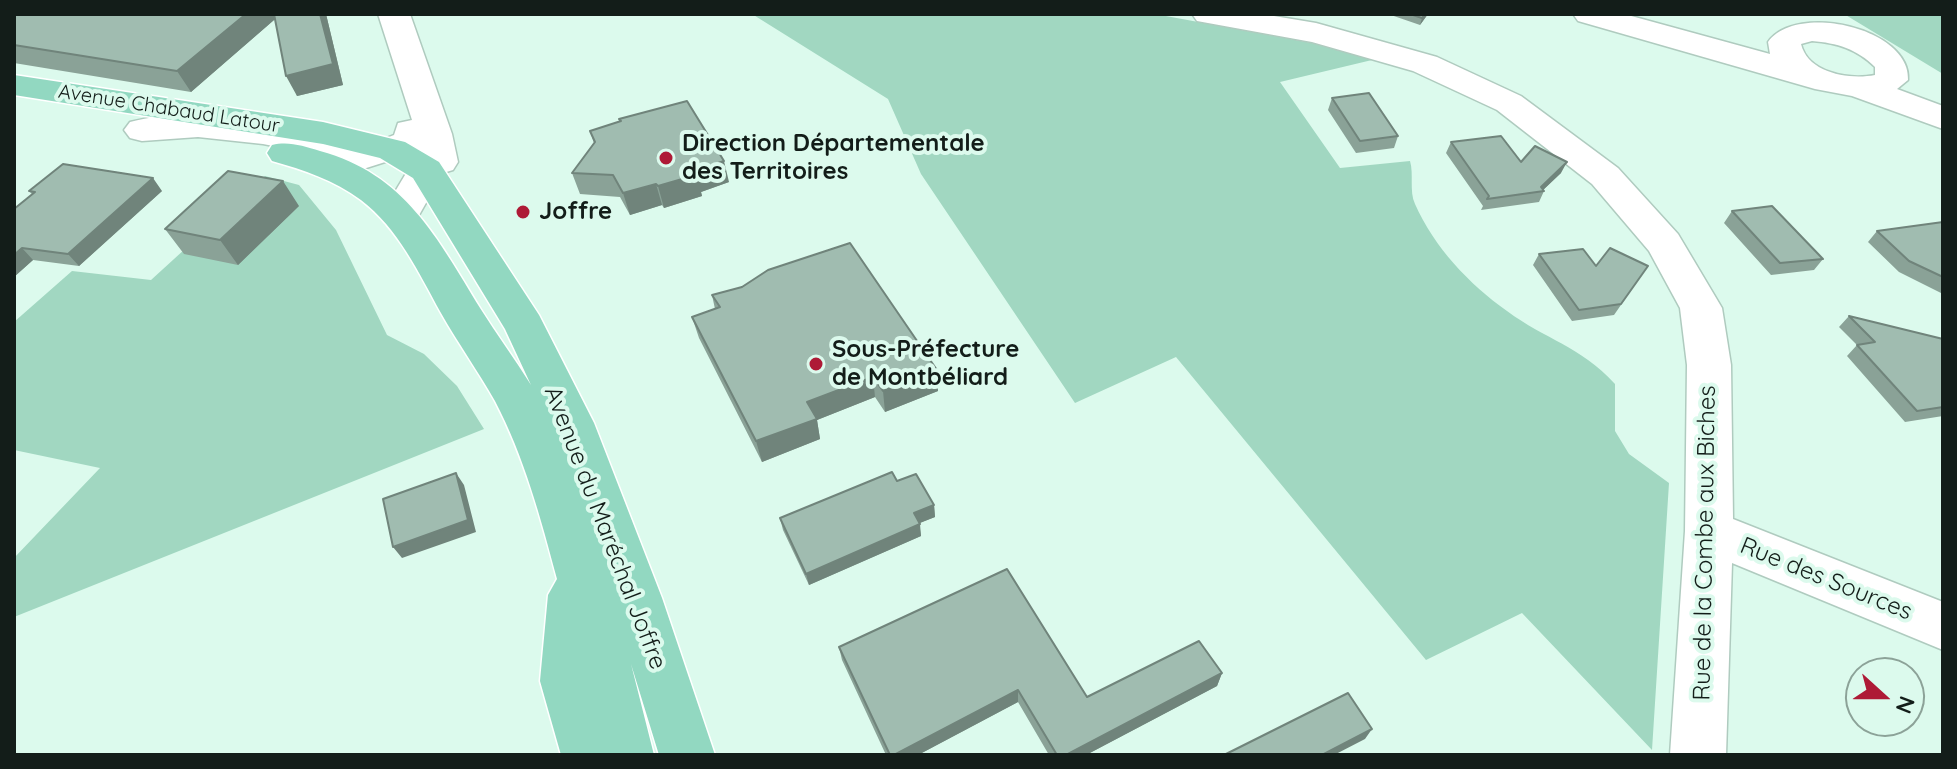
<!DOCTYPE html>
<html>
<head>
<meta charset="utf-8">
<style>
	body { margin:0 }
	#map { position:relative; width:1957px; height:769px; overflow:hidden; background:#dcfaed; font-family:Quicksand,sans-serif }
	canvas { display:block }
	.frame { position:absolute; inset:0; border:16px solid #131d19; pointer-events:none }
	.north { position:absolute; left:1845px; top:657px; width:80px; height:80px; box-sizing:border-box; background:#dcfaed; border:2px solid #8ca298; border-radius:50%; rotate:111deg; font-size:22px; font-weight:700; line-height:32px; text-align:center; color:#131d19 }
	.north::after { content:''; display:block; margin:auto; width:28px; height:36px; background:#ae1a36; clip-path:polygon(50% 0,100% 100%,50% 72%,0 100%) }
</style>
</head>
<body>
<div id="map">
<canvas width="1957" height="769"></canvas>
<div class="frame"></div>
<div class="north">N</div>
</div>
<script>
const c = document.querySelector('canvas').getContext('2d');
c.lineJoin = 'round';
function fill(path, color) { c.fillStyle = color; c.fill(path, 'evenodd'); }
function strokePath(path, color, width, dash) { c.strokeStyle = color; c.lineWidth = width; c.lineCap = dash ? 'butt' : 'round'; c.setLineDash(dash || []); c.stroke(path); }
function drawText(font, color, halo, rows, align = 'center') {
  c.font = font + ' Quicksand,sans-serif'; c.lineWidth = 8; c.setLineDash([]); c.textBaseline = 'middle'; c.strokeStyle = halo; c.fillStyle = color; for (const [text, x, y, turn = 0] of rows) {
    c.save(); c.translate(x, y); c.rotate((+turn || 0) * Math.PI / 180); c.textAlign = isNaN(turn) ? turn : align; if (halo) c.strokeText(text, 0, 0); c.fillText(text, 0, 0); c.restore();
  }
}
const green = new Path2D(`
	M752,14H1155L1312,43L1372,60L1280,82L1340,168L1410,161C1414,174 1409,191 1415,204C1434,247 1469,284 1507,311C1546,340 1579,345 1615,384V431L1629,454L1669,483L1652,750L1522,613L1426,660L1176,357L1075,403L921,174L888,99Z
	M1844,14H1943V74Z
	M265,176L299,185L336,230L387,335L424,354L457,386L484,429L14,617V558L100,468L14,450V322L72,271L151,280Z`);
const minor = new Path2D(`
	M378,14H410L452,134L458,162L453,170L443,173L414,224L400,228L386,224L381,215L408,170L401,157L360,170L304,152L263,144L198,137L142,141L130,138L124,130L130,122C188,107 254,119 312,132C327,135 344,145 359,146C369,147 384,139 394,135L398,123L412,120Z
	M1192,14H1262L1316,23L1437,57L1521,96L1618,168L1678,234L1722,308L1731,365L1733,519L1943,602V650L1732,563L1726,755H1670L1685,531L1687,365L1680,308L1649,251L1592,184L1497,110L1413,71L1312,42L1197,21Z
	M1573,14H1624L1770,54L1768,42C1796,2 1911,28 1908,80L1897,89L1943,106V129L1852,96L1815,89L1578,21ZM1812,41C1837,43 1857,49 1875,67V75C1849,80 1808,73 1801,44Z`);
const primary = new Path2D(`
	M14,75L323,122L405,142L439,162L539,315L594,423L662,598L715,755H659L631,664L654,755H561L540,681L548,595L557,579C541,519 524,456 495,401C478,371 458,343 441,313C419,273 398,228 361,200C334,180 304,170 272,161L267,153L272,145C289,141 303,146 320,151C405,174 437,238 480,308C496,334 515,359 531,385L505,329L413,178L380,158L323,144L14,95Z`);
const wall = new Path2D(`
	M14,14H326L343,85L297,96L275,19L191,92L14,63Z
	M1388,14H1428L1420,25Z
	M1332,98L1398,136L1394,148L1356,153L1328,110Z
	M619,119L729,182L701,192L702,196L664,208L662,205L630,215L620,197L580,194L572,173L594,143L590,131L620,122Z
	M1451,142L1521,162L1561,173L1543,190L1544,191L1539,202L1481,210L1483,206L1446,153Z
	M29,191H162L79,266L33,260L14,277V209L32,194Z
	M299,206L238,265L184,254L165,229Z
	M1732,211L1823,259L1814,270L1771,275L1724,223Z
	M1943,222V294L1899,272L1868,242L1877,231Z
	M1539,254L1596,266H1648L1614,315L1572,321L1533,265Z
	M712,295L937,370L938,391L885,412L875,397L817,420L820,439L762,462L699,338L692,317L715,309Z
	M1849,316L1943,339V416L1905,422L1847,356L1857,345L1839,327Z
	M934,505L935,517L919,523L921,536L809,585L783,530L780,518Z
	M839,647L1087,697L1222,673L1217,686L1086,755H1049L1018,702L918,755H886L842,660Z`);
const shadedWall = new Path2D(`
	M246,14H281L191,92L177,71Z
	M320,14H326L343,85L297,96L286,76Z
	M1425,14H1428L1420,25L1422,18Z
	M724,161L729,182L701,192L702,196L664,208L658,186L694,171Z
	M1567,162L1561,173L1541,192V187Z
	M153,178L162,191L79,266L68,254Z
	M283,181L299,206L238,265L220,240Z
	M656,184L662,205L630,215L623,193Z
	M22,248L33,260L14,277V255Z
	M937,370L938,391L885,412L883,391Z
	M873,377L875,397L817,420L820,439L762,462L756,441L807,402Z
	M456,473L464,485L476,532L402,558L393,547Z
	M934,505L935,517L915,525L914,513Z
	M920,524L921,536L809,585L806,574Z
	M1222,673L1217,686L1086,755H1066Z
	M1018,690V702L918,755H894Z
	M1372,729L1365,739L1334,755H1322Z`);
const building = new Path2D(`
	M14,14H246L177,71L14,45Z
	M274,14H320L333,64L286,76Z
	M1410,14H1425L1422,18Z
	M1369,93L1398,136L1360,141L1332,98Z
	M687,101L724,161L694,171L696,175L658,186L656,184L623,193L613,175L572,173L595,142L590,131L621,121L619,119Z
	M1501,136L1521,162L1535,146L1567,162L1541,187L1544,191L1487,199L1489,196L1451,142Z
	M63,164L153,178L68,254L22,248L14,255V209L35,192L29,191Z
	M228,171L283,181L220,240L165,229Z
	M1772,206L1823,259L1780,263L1732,211Z
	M1943,222V277L1909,261L1877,231Z
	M850,243L937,370L883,391L873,377L807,402L817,419L756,441L692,317L720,307L712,295L742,287L768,270Z
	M1610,248L1648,266L1621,304L1579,310L1539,254L1583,249L1596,266Z
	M1849,316L1943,339V407L1917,411L1857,345L1875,342Z
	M892,472L897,481L916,474L934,505L914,513L920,524L806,574L780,518Z
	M456,473L468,520L393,547L383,499Z
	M1007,569L1087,697L1199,641L1222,673L1066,755H1057L1018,690L894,755H890L839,647Z
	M1348,693L1372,729L1322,755H1224Z`);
const markers = [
	[666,158,8,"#ae1a36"],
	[523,212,8,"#ae1a36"],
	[816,364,8,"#ae1a36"]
];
const farStreetnames = [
	["Avenue Chabaud Latour",169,109,9]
];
const poiNames = [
	["Direction Départementale",682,144],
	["des Territoires",682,172],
	["Joffre",539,212],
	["Sous-Préfecture",832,350],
	["de Montbéliard",832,378]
];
const streetNames = [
	["Avenue du Maréchal Joffre",605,528,69],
	["Rue de la Combe aux Biches",1705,543,-89],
	["Rue des Sources",1826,579,22]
];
fill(green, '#a1d7c1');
strokePath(minor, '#afcbbf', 3);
strokePath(primary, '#fff', 3);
fill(minor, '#fff');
fill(primary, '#92d8c1');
fill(wall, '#8aa297');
fill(shadedWall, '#70847b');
fill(building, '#a0bcb0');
strokePath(building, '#70847b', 2);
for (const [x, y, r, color] of markers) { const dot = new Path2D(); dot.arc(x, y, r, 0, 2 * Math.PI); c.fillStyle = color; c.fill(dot); strokePath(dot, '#dcfaed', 3); }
drawText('20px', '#131d19', '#dcfaed', farStreetnames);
drawText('bold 24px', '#131d19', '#dcfaed', poiNames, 'left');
drawText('24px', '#131d19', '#dcfaed', streetNames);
</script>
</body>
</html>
